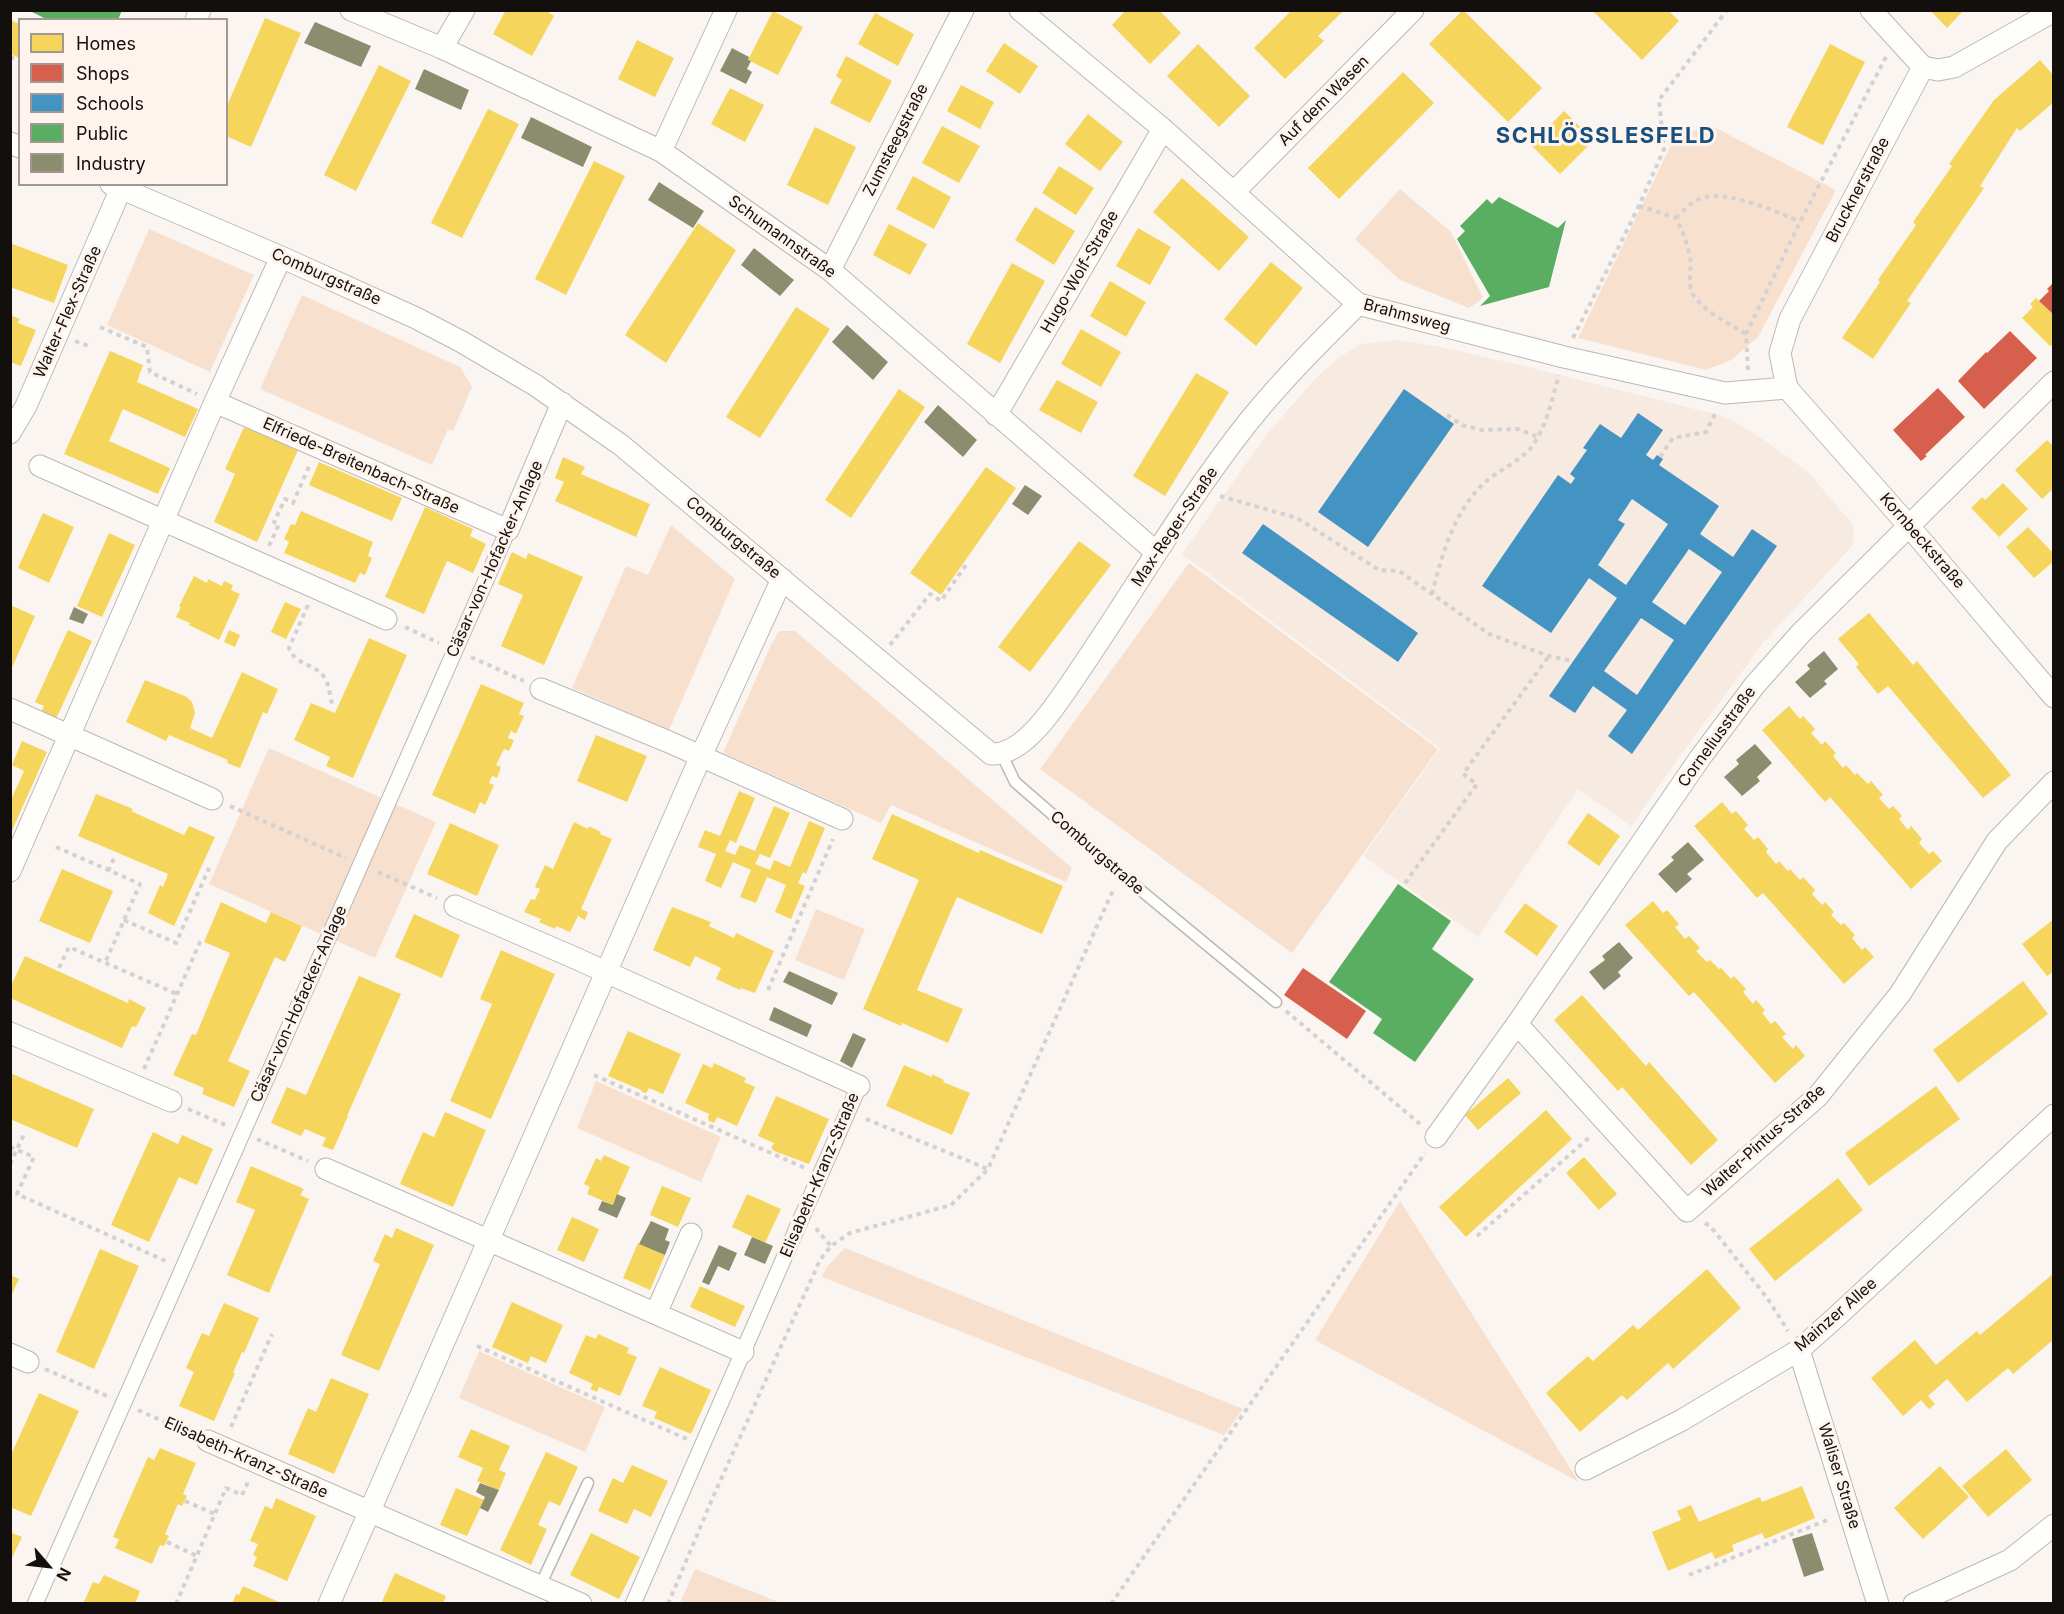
<!DOCTYPE html>
<html>
<head>
<meta charset="utf-8">
<style>
	body { margin:0 }
	#map { position:relative; width:2064px; height:1614px; overflow:hidden; background:#faf5f1; font-family:Inter,sans-serif }
	canvas { display:block }
	.frame { position:absolute; inset:0; border:12px solid #130f0c; pointer-events:none }
	.legend { position:absolute; left:18px; top:18px; width:210px; height:168px; box-sizing:border-box; background:#fef4ed; border:2px solid #a09893; margin:0; padding:8px 10px; list-style:none; font-size:18px; color:#130f0c }
	.legend li { display:flex; align-items:center; gap:12px; height:30px }
	.legend b { width:30px; border:2px solid #a09893 }
	.north { position:absolute; left:18px; top:1536px; width:60px; height:60px; -webkit-text-stroke:4px #fef4ed; paint-order:stroke; rotate:118deg; font-size:16px; font-weight:700; line-height:24px; text-align:center; color:#130f0c }
	.north::after { content:''; display:block; margin:auto; width:21px; height:27px; background:#130f0c; clip-path:polygon(50% 0,100% 100%,50% 72%,0 100%) }
</style>
</head>
<body>
<div id="map">
<canvas width="2064" height="1614"></canvas>
<div class="frame"></div>
<ul class="legend">
<li><b style="height:16px;background:#f6d55c"></b>Homes</li>
<li><b style="height:16px;background:#d6604d"></b>Shops</li>
<li><b style="height:16px;background:#4393c3"></b>Schools</li>
<li><b style="height:16px;background:#5aae61"></b>Public</li>
<li><b style="height:16px;background:#8c8c6e"></b>Industry</li>
</ul>
<div class="north">N</div>
</div>
<script>
const c = document.querySelector('canvas').getContext('2d');
c.lineJoin = 'round';
function fill(path, color) { c.fillStyle = color; c.fill(path, 'evenodd'); }
function strokePath(path, color, width, dash) { c.strokeStyle = color; c.lineWidth = width; c.lineCap = dash ? 'butt' : 'round'; c.setLineDash(dash || []); c.stroke(path); }
function drawText(font, color, halo, rows, align = 'center') {
  c.font = font + ' Inter,sans-serif'; c.lineWidth = 6; c.setLineDash([]); c.textBaseline = 'middle'; c.strokeStyle = halo; c.fillStyle = color; for (const [text, x, y, turn = 0] of rows) {
    c.save(); c.translate(x, y); c.rotate((+turn || 0) * Math.PI / 180); c.textAlign = isNaN(turn) ? turn : align; if (halo) c.strokeText(text, 0, 0); c.fillText(text, 0, 0); c.restore();
  }
}
const built = new Path2D(`
	M1396,340L1437,346L1524,366L1726,417L1761,438L1808,472L1854,526L1853,545L1764,642L1687,746L1631,826L1578,789L1478,937L1363,856L1440,748L1182,554L1267,434L1314,380L1338,358L1361,344Z`);
const green = new Path2D(`
	M1706,123L1836,190L1758,337L1731,360L1706,370L1578,338L1670,147Z
	M1400,189L1451,232L1483,298L1469,308L1400,280L1355,239Z
	M149,229L254,275L210,372L107,325Z
	M302,295L460,367L472,387L453,431L448,429L432,465L260,389Z
	M671,525L735,579L669,730L572,688L626,566L648,575Z
	M1189,563L1438,749L1292,953L1040,769Z
	M779,631H795L1072,868L1066,882L891,805L881,823L723,753L771,645Z
	M269,748L436,822L375,958L209,884Z
	M816,909L865,929L844,980L795,960Z
	M596,1081L721,1137L701,1182L577,1128Z
	M1400,1201L1579,1482L1315,1340Z
	M845,1248L1243,1409L1224,1435L822,1277L826,1268Z
	M479,1351L605,1407L585,1452L459,1398Z
	M695,1569L781,1603H680Z`);
const homes = new Path2D(`
	M506,10H545L554,16L532,56L493,34Z
	M1126,10H1159L1181,33L1150,64L1112,25Z
	M1292,10H1344L1318,36L1324,41L1285,79L1254,48Z
	M1463,10L1542,88L1508,122L1429,44Z
	M1592,10H1668L1679,21L1642,60Z
	M1930,10H1964L1947,28Z
	M773,11L803,27L778,75L748,60Z
	M875,13L914,34L898,66L858,44Z
	M265,18L301,33L251,147L226,136V108Z
	M10,20L20,24V58L10,54Z
	M637,40L674,58L655,97L618,79Z
	M1004,43L1038,66L1020,94L986,71Z
	M1198,44L1250,96L1219,127L1167,76Z
	M1830,44L1865,62L1823,145L1787,127Z
	M846,56L892,81L870,123L830,103L842,80L836,76Z
	M2040,60L2054,76V102L2020,131L2017,128L1980,186L1984,188L1907,301L1911,303L1873,359L1842,338L1880,282L1878,280L1916,225L1913,222L1952,166L1949,164L1994,100Z
	M379,65L411,81L356,191L324,175Z
	M1403,72L1434,103L1339,199L1308,168Z
	M961,85L994,102L980,129L947,111Z
	M730,88L764,105L745,142L711,124Z
	M488,109L519,124L462,238L431,223Z
	M1564,111L1594,140L1560,174L1531,145Z
	M1088,114L1123,142L1100,171L1065,144Z
	M942,126L980,146L959,183L922,163Z
	M815,127L856,147L828,205L787,185Z
	M594,161L625,176L566,295L535,279Z
	M1059,166L1094,188L1076,215L1042,193Z
	M913,176L951,197L934,229L896,209Z
	M1182,178L1249,237L1219,271L1153,212Z
	M1035,207L1075,231L1054,265L1015,240Z
	M698,223L736,250L666,363L625,335Z
	M889,224L927,244L910,275L873,255Z
	M1138,228L1171,247L1150,285L1116,266Z
	M10,243L68,265L54,303L10,287Z
	M1271,262L1303,288L1256,346L1224,319Z
	M1012,263L1045,281L1000,363L967,344Z
	M1110,281L1146,302L1126,337L1090,316Z
	M2036,298L2054,315V343L2050,346L2022,318L2033,307L2030,304Z
	M796,307L830,329L760,438L726,417Z
	M10,315L20,319L18,323L36,330L21,366L10,362Z
	M1081,329L1121,352L1101,387L1061,364Z
	M110,351L143,365L137,382L198,409L185,437L123,409L109,441L170,468L158,494L64,454Z
	M1196,373L1229,392L1165,496L1133,476Z
	M1057,380L1098,402L1081,433L1039,410Z
	M899,389L925,407L851,518L825,500Z
	M244,427L298,450L257,542L214,522L235,474L225,469Z
	M2047,440L2054,447V488L2042,499L2015,470Z
	M563,457L585,467L581,474L650,504L636,537L555,501L564,482L555,478Z
	M319,462L402,498L392,521L309,485Z
	M986,467L1016,488L941,595L910,573Z
	M2003,483L2028,509L1999,537L1971,508L1982,497L1985,500Z
	M425,507L473,529L470,536L486,544L473,573L447,561L424,614L385,597Z
	M301,511L373,542L368,556L372,558L365,575L360,573L355,583L284,553L289,542L284,539L291,524L295,525Z
	M43,513L74,527L49,583L18,568Z
	M2028,527L2054,554V561L2034,578L2006,547Z
	M109,533L135,545L102,617L77,606Z
	M1079,541L1111,565L1030,672L998,647Z
	M512,552L526,559L528,553L583,577L544,665L501,646L523,595L498,584Z
	M194,576L207,583L208,579L222,586L224,581L233,585L231,590L240,594L219,640L189,625L190,623L176,617L181,607L179,606Z
	M285,602L301,609L286,639L271,632Z
	M10,605L35,616L10,672Z
	M1869,613L1913,665L1917,661L2011,775L1983,798L1888,686L1878,694L1856,667L1859,664L1838,639Z
	M68,630L92,641L55,721L40,715L44,706L35,702Z
	M229,630L240,635L235,647L224,642Z
	M369,638L407,655L353,778L326,766L330,757L294,740L311,703L335,713Z
	M242,672L278,689L267,714L263,712L240,768L227,763L228,760L169,735L166,741L126,722L145,680L187,697L192,702L195,713L190,728L212,738Z
	M481,684L524,703L519,714L524,716L516,734L511,731L508,738L514,740L509,751L504,749L496,765L501,767L497,778L492,776L489,783L494,785L485,805L480,802L475,814L432,795Z
	M1789,706L1800,719L1803,716L1815,729L1811,733L1822,745L1825,741L1836,753L1833,756L1843,768L1846,765L1855,775L1857,773L1868,784L1871,781L1883,795L1879,798L1889,809L1893,806L1902,816L1899,819L1908,830L1911,826L1922,839L1919,843L1929,854L1933,851L1942,861L1911,889L1830,797L1825,802L1762,730Z
	M596,735L647,756L627,802L577,781Z
	M22,741L47,752L10,835V802L24,771L12,765Z
	M739,791L755,798L736,843L730,840L725,851L735,855L740,845L755,851L774,806L790,813L770,858L760,854L755,864L770,870L774,860L790,867L809,821L825,828L806,874L803,872L798,883L805,886L791,919L775,912L786,885L767,877L756,903L740,897L751,870L733,862L721,888L705,881L716,854L698,847L705,830L720,836Z
	M96,794L133,809L131,811L184,835L189,826L215,837L174,926L148,913L160,885L163,887L168,874L78,836Z
	M1722,802L1732,814L1736,811L1748,825L1744,829L1754,840L1758,837L1768,849L1766,852L1776,864L1779,861L1788,871L1790,869L1800,880L1803,877L1815,890L1812,894L1822,905L1825,902L1834,912L1831,915L1841,925L1844,923L1855,935L1852,938L1862,950L1865,947L1874,957L1844,984L1763,893L1757,898L1694,826Z
	M1588,813L1620,836L1599,866L1567,843Z
	M892,814L979,853L980,850L1063,886L1042,934L957,897L917,990L963,1009L948,1043L902,1023L901,1026L863,1009L919,880L872,859Z
	M574,822L588,829L589,826L601,832L600,834L612,839L581,909L588,912L585,920L578,916L570,932L556,926L555,929L539,922L541,919L524,912L531,899L535,900L540,889L535,887L545,865L553,869Z
	M450,823L499,845L477,896L427,874Z
	M62,869L113,891L90,943L39,921Z
	M1653,901L1663,913L1667,910L1679,924L1675,927L1685,939L1689,936L1700,948L1696,951L1707,962L1710,960L1719,969L1721,968L1731,979L1734,976L1746,989L1743,992L1753,1004L1756,1000L1765,1010L1762,1013L1771,1024L1775,1021L1786,1034L1782,1037L1793,1049L1796,1045L1805,1056L1775,1083L1694,992L1689,996L1625,925Z
	M221,902L266,923L271,912L302,926L285,962L275,957L228,1061L250,1071L234,1107L202,1094L204,1088L173,1075L192,1034L196,1035L230,953L204,942Z
	M1525,903L1558,926L1537,956L1504,932Z
	M672,907L711,922L709,926L734,938L736,933L774,951L755,993L741,988L740,990L716,979L721,968L695,956L690,967L653,950Z
	M414,914L460,935L442,978L395,957Z
	M2054,919V971L2047,976L2022,944Z
	M501,950L555,974L491,1119L450,1101L492,1004L480,999Z
	M25,956L128,1003L129,999L146,1008L136,1027L132,1026L122,1048L10,998V988Z
	M359,976L401,994L347,1116H348L333,1150L322,1146L326,1138L305,1129L301,1136L271,1123L287,1087L306,1095Z
	M2023,981L2048,1014L1958,1083L1933,1050Z
	M1582,995L1646,1066L1649,1062L1718,1140L1691,1165L1622,1087L1618,1091L1554,1020Z
	M628,1031L681,1054L663,1094L649,1088L646,1093L642,1092L641,1090L608,1076Z
	M714,1063L746,1078L744,1082L755,1087L737,1126L717,1117L714,1123L709,1121L708,1118L709,1114L685,1103L703,1064L712,1068Z
	M904,1065L932,1077V1074L944,1080L943,1082L970,1093L952,1135L886,1106Z
	M10,1073L94,1109L77,1148L10,1119Z
	M1508,1078L1521,1093L1478,1130L1465,1115Z
	M1936,1086L1960,1119L1869,1186L1845,1153Z
	M776,1096L829,1119L809,1164L774,1151L771,1148L774,1143L758,1136Z
	M1546,1110L1572,1139L1466,1237L1439,1207Z
	M445,1112L486,1130L453,1207L400,1184L423,1132L434,1137Z
	M153,1132L178,1144L182,1135L213,1149L197,1185L179,1177L149,1242L111,1225Z
	M604,1155L630,1167L613,1205L587,1194L590,1187L584,1184L596,1158L601,1161Z
	M1584,1157L1617,1194L1599,1210L1566,1173Z
	M251,1166L304,1189L300,1195L309,1199L269,1293L227,1275L255,1210L236,1202Z
	M1838,1178L1863,1210L1775,1281L1749,1249Z
	M662,1186L691,1198L678,1227L650,1215Z
	M747,1194L781,1209L765,1243L732,1227Z
	M572,1217L599,1229L584,1262L557,1250Z
	M396,1228L434,1245L379,1371L341,1355L380,1264L373,1261L385,1234L392,1238Z
	M638,1243L665,1255L650,1290L623,1278Z
	M100,1249L139,1266L94,1369L56,1352Z
	M1707,1269L1741,1308L1673,1369L1668,1363L1627,1400L1622,1395L1580,1432L1546,1393L1588,1356L1593,1361L1633,1325L1638,1330Z
	M2054,1273V1339L2013,1374L2008,1368L1967,1402L1947,1379L1928,1396L1935,1404L1929,1409L1921,1400L1903,1416L1871,1378L1915,1340L1936,1365L1977,1331L1980,1335Z
	M10,1275L19,1279L10,1298Z
	M700,1286L745,1306L735,1327L690,1307Z
	M512,1302L563,1325L546,1363L531,1356L528,1363L492,1347Z
	M224,1303L259,1318L244,1353L242,1352L233,1373H235L214,1421L179,1406L194,1372L186,1368L202,1333L209,1336Z
	M598,1334L629,1348L627,1353L637,1357L620,1396L599,1387L597,1392L590,1389L593,1384L569,1373L586,1335L596,1339Z
	M660,1367L711,1390L691,1434L654,1418L657,1412L642,1406Z
	M331,1378L369,1394L334,1474L288,1454L308,1408L316,1412Z
	M39,1393L79,1411L31,1516L10,1507V1457Z
	M471,1429L510,1446L499,1470L506,1473L499,1490L477,1481L483,1468L458,1457Z
	M160,1448L196,1463L183,1494L187,1496L182,1506L178,1504L165,1534L169,1536L164,1546L160,1545L152,1564L115,1548L119,1539L113,1537L148,1457L154,1460Z
	M2006,1449L2032,1480L1988,1517L1962,1486Z
	M546,1452L578,1467L560,1506L549,1501L538,1525L547,1529L531,1565L500,1550Z
	M632,1465L668,1481L651,1517L634,1509L627,1524L598,1511L613,1478L623,1483Z
	M1940,1466L1969,1497L1923,1539L1894,1508Z
	M1802,1486L1815,1518L1765,1539L1762,1533L1732,1545L1734,1551L1715,1559L1712,1552L1668,1571L1652,1532L1681,1520L1677,1511L1691,1505L1699,1522L1760,1497L1762,1502Z
	M456,1488L484,1500L467,1536L440,1525Z
	M276,1498L316,1516L287,1581L253,1566L257,1557L253,1555L258,1544L250,1541L265,1506L272,1509Z
	M10,1532L22,1537L10,1562Z
	M591,1533L640,1557L619,1599L570,1575Z
	M395,1573L446,1596L443,1604H381Z
	M104,1575L140,1591L135,1604H83L93,1582L99,1584Z
	M243,1586L279,1602L278,1604H232L236,1594L239,1595Z`);
const shops = new Path2D(`
	M2054,282V315L2039,301L2049,291L2047,289Z
	M2010,331L2037,358L1984,409L1958,381L1986,352L1987,353Z
	M1938,388L1965,417L1925,455L1927,456L1921,461L1893,430Z
	M1303,968L1366,1011L1347,1039L1284,995Z`);
const schools = new Path2D(`
	M1404,389L1454,424L1368,547L1318,512Z
	M1638,413L1663,430L1646,455L1653,460L1657,455L1663,459L1659,465L1719,506L1700,534L1733,557L1752,529L1777,546L1632,754L1608,736L1627,710L1593,686L1575,713L1549,696L1617,598L1589,578L1551,633L1482,586L1558,475L1571,484L1575,478L1570,474L1587,450L1583,448L1600,424L1621,438ZM1632,499L1668,524L1626,585L1598,565L1625,524L1618,520ZM1689,549L1722,572L1685,625L1652,602ZM1641,618L1674,640L1637,695L1604,671Z
	M1263,524L1418,633L1398,662L1242,553Z`);
const public = new Path2D(`
	M28,10H122L118,20H48Z
	M1499,197L1558,228L1566,220L1549,287L1480,306L1490,296L1457,239L1465,231L1460,226L1487,199L1492,204Z
	M1398,884L1451,921L1432,949L1474,979L1415,1062L1373,1033L1382,1019L1329,982Z`);
const industry = new Path2D(`
	M315,22L371,46L361,67L304,43Z
	M732,48L749,57L748,60L751,61L747,69L752,72L746,84L720,71Z
	M424,69L469,90L461,110L415,89Z
	M531,117L592,147L583,167L521,138Z
	M659,182L704,211L693,228L648,200Z
	M754,248L794,280L780,296L741,265Z
	M847,325L888,362L873,380L832,342Z
	M938,405L977,440L963,457L924,422Z
	M1025,485L1042,496L1028,515L1012,504Z
	M74,607L88,614L83,624L69,619Z
	M1824,651L1838,669L1824,681L1827,684L1810,698L1795,682L1810,669L1807,665Z
	M1755,744L1772,763L1757,777L1760,781L1742,796L1724,777L1739,764L1736,760Z
	M1688,842L1704,860L1687,874L1692,879L1676,893L1658,874L1674,860L1671,857Z
	M1619,942L1633,958L1618,972L1621,976L1604,990L1589,972L1605,960L1602,956Z
	M789,971L838,993L832,1005L783,982Z
	M774,1007L812,1025L807,1037L769,1020Z
	M853,1033L866,1039L852,1068L840,1061Z
	M617,1194L626,1198L617,1218L598,1210L602,1201L613,1205Z
	M651,1221L669,1229L665,1240L670,1242L665,1255L639,1244Z
	M752,1237L773,1246L765,1264L744,1255Z
	M719,1245L737,1253L729,1271L718,1266L709,1285L702,1282Z
	M480,1483L499,1490L488,1512L480,1508L485,1497L476,1492Z
	M1812,1533L1824,1570L1804,1577L1792,1539Z`);
const path = new Path2D(`
	M10,57L20,60
	M1639,206L1676,218C1682,230 1688,244 1690,257C1692,268 1688,279 1691,290C1697,308 1731,325 1746,334
	M1676,218C1686,207 1696,198 1711,196C1732,194 1781,212 1800,222
	M100,327L147,347L150,372L197,394
	M1573,338L1639,206L1664,149L1659,100L1727,10
	M75,341L91,347
	M1748,370L1746,334L1800,222L1886,57
	M1447,415L1462,425L1482,430L1518,429L1538,437
	M1660,457L1673,438L1706,432L1716,412
	M1220,496L1297,518L1379,570L1399,571L1489,634L1549,656L1573,661
	M269,546L279,524L274,522L285,499L293,503L310,464
	M1432,594C1442,555 1453,514 1482,485C1496,471 1522,461 1533,445C1547,425 1552,399 1559,375
	M308,605L289,648C295,666 317,663 326,680C329,686 330,696 332,704
	M405,627L439,643
	M890,645L930,594L941,601L968,562
	M471,657L524,681
	M230,806L346,858
	M56,847L140,884L105,963
	M108,871L115,856
	M378,872L437,898
	M1405,883L1477,784L1463,774L1549,656
	M124,920L176,943L209,868
	M59,968L69,947L177,994
	M768,990L833,839
	M1286,1011L1420,1124
	M144,1069L201,940
	M594,1075L805,1168
	M188,1109L228,1126
	M866,1119L988,1169
	M257,1139L308,1161
	M10,1147L34,1157L17,1194L168,1262
	M10,1164L25,1132
	M1705,1223L1711,1227L1768,1299L1788,1331
	M818,1228L817,1230L831,1246
	M1477,1236L1592,1135
	M477,1346L687,1439
	M45,1369L107,1396
	M138,1410L189,1433
	M231,1427L272,1334
	M185,1501L215,1514
	M167,1542L197,1556
	M1689,1575L1830,1519
	M176,1604L226,1488L242,1495L249,1480
	M668,1604L713,1497L820,1260L831,1246L850,1233L951,1205L988,1169L1114,888
	M1111,1604L1425,1153`);
const service = new Path2D(`
	M1002,755L1015,782L1121,874L1276,1002
	M540,1586L588,1483`);
const pedestrian = new Path2D(`
	M35,1604L508,530
	M633,1604L859,1086`);
const minor = new Path2D(`
	M351,10L442,48L661,151L830,270L1156,552
	M1020,10L1163,129L1358,304L1564,357L1725,393L1787,388
	M1871,10L1923,67L1790,319L1780,353L1787,388L1908,525L2054,697
	M196,20L200,10
	M442,48L464,10
	M1923,67L1938,70L1954,67L2054,11
	M10,143L20,147
	M661,151L726,10
	M111,184L281,257L416,318L462,342L535,385L621,445L991,754C1019,756 1047,718 1062,696C1126,605 1180,508 1249,421C1283,379 1321,341 1358,304
	M1234,192L1413,10
	M830,270L963,10
	M215,402L508,530L562,403
	M996,415L1163,129
	M10,433L26,406L123,184
	M40,466L386,619
	M541,689L669,742L842,819
	M10,709L212,799
	M10,871L215,402L281,257
	M455,906L575,958L859,1086
	M1517,1024L1687,1211L1818,1096L1900,994L1997,841L2054,782
	M10,1033L171,1101
	M1436,1137L1517,1024L1700,758L1754,686L1801,633L2054,382
	M326,1169L743,1352
	M656,1313L691,1234
	M1799,1350L1878,1604
	M10,1354L28,1362
	M208,1441L581,1604
	M1586,1469L1682,1420L1799,1350L1835,1318L2054,1115
	M329,1604L701,756L782,579
	M1914,1604L2010,1560L2054,1525`);
const streetNames = [
	["Auf dem Wasen",1324,101,-45],
	["Zumsteegstraße",896,140,-63],
	["Brucknerstraße",1858,190,-62],
	["Schumannstraße",782,237,36],
	["Hugo-Wolf-Straße",1080,272,-60],
	["Comburgstraße",326,277,24],
	["Walter-Flex-Straße",68,312,-66],
	["Brahmsweg",1407,316,15],
	["Elfriede-Breitenbach-Straße",361,466,24],
	["Max-Reger-Straße",1175,527,-56],
	["Comburgstraße",733,538,40],
	["Kornbeckstraße",1922,541,49],
	["Cäsar-von-Hofacker-Anlage",495,559,-66],
	["Corneliusstraße",1717,737,-54],
	["Comburgstraße",1097,853,41],
	["Cäsar-von-Hofacker-Anlage",299,1004,-66],
	["Walter-Pintus-Straße",1764,1141,-42],
	["Elisabeth-Kranz-Straße",820,1175,-67],
	["Mainzer Allee",1836,1315,-41],
	["Elisabeth-Kranz-Straße",246,1458,24],
	["Waliser Straße",1839,1476,73]
];
const districtNames = [
	["SCHLÖSSLESFELD",1606,136]
];
fill(built, '#f6eae1');
fill(green, '#f8e0cf');
fill(homes, '#f6d55c');
fill(shops, '#d6604d');
fill(schools, '#4393c3');
fill(public, '#5aae61');
fill(industry, '#8c8c6e');
strokePath(service, '#bcb8b4', 13);
strokePath(pedestrian, '#bcb8b4', 17);
strokePath(minor, '#bcb8b4', 23);
strokePath(path, '#d3d1d1', 4, [4.5, 4.5]);
strokePath(service, '#fefefd', 10);
strokePath(pedestrian, '#fefefd', 15);
strokePath(minor, '#fefefd', 21);
drawText('16px', '#130f0c', '#fef4ed', streetNames);
c.letterSpacing = '1.5px';
drawText('bold 22px', '#155080', '#fef4ed', districtNames);
c.letterSpacing = '0px';
</script>
</body>
</html>
